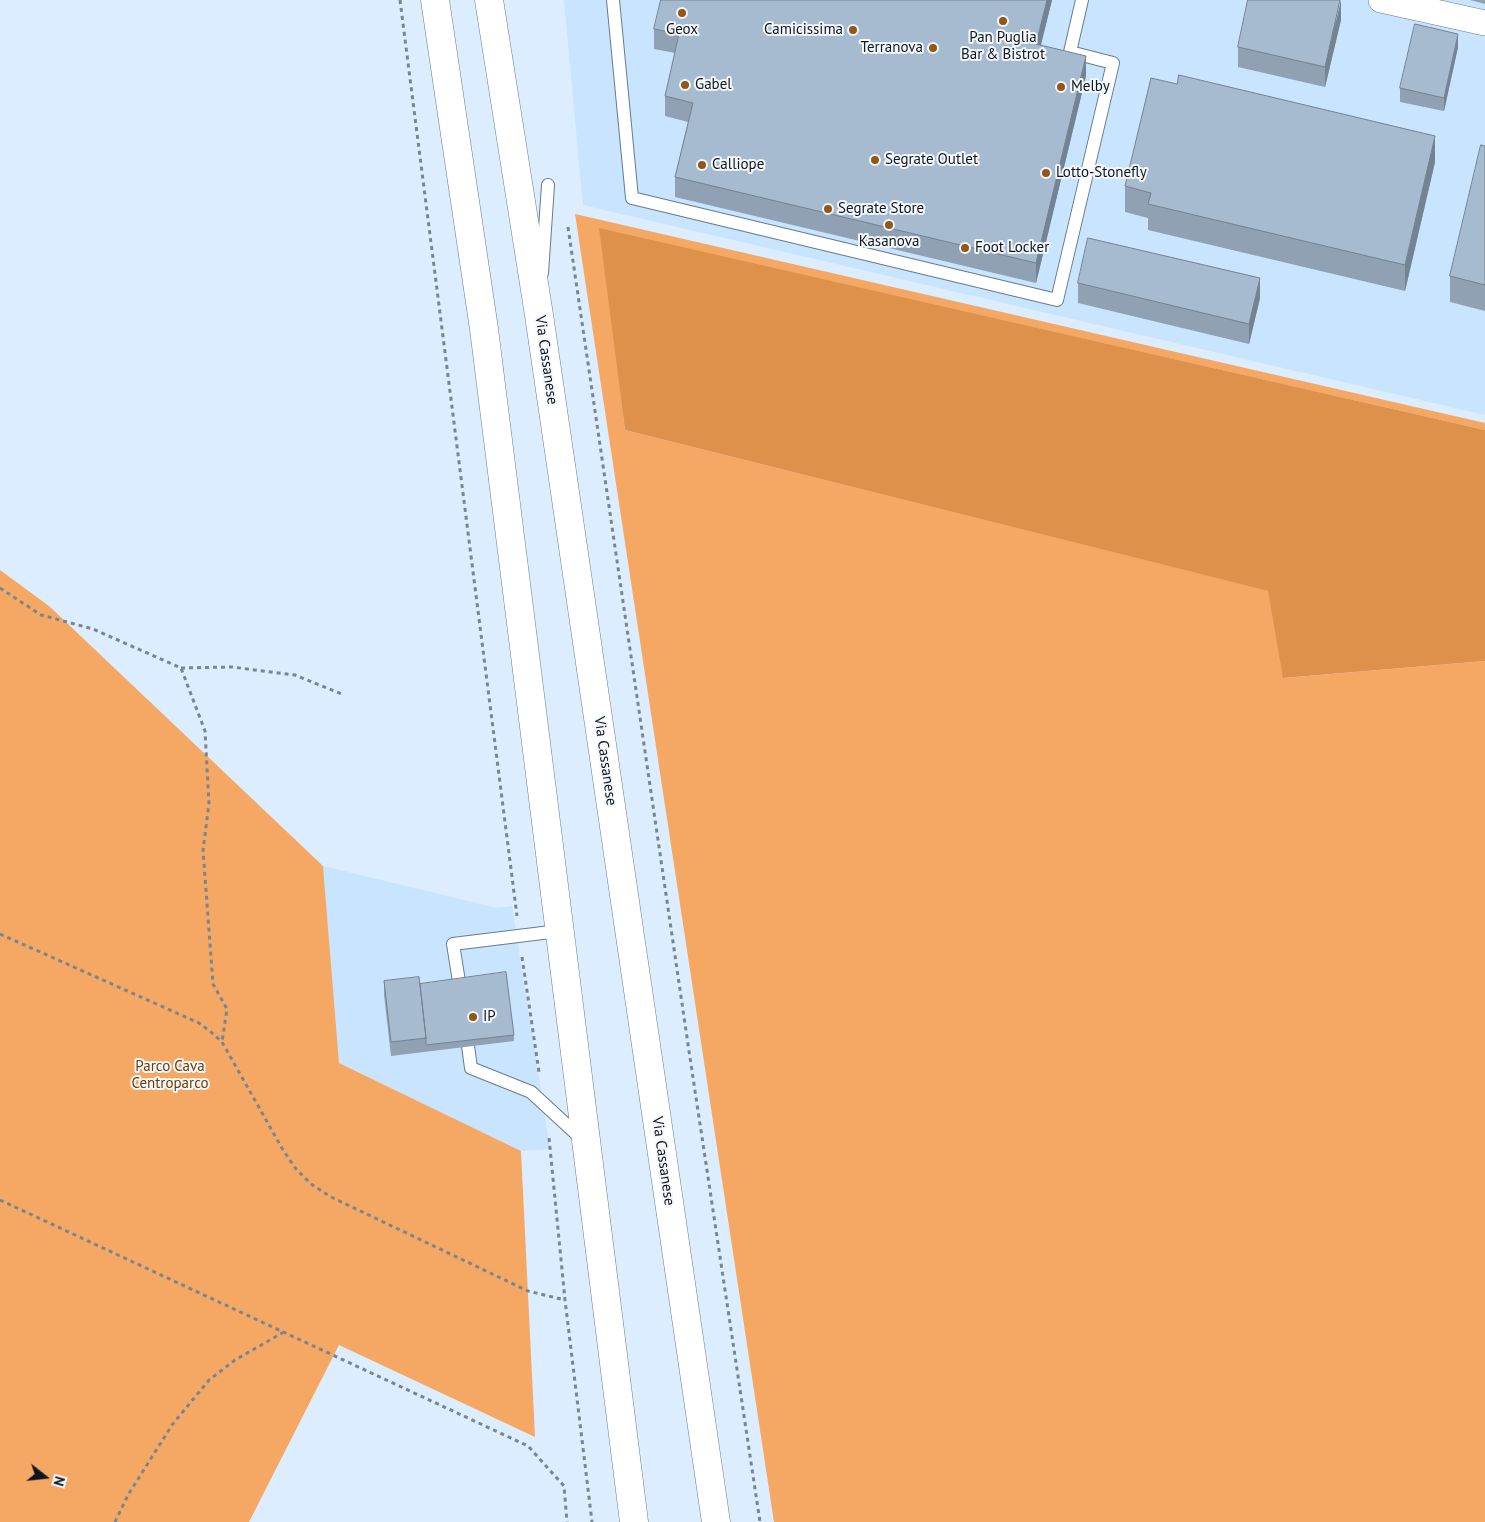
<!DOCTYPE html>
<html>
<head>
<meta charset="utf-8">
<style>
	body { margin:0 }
	#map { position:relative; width:1485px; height:1522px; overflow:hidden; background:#dbedfe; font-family:"PT Sans",sans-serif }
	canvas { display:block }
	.north { position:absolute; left:20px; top:1452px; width:50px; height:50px; -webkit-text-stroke:4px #f4f8fc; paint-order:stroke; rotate:106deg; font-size:14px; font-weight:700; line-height:20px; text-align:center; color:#0e161d }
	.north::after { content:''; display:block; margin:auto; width:18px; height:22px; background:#0e161d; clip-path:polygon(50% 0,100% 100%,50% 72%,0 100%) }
</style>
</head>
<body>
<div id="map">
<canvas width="1485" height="1522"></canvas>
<div class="north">N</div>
</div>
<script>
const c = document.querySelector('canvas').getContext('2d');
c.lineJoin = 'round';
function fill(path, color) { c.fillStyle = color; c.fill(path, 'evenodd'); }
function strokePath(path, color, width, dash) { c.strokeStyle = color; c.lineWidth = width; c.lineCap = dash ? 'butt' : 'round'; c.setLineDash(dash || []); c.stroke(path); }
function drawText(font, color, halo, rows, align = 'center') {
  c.font = font + ' "PT Sans",sans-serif'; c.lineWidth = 4; c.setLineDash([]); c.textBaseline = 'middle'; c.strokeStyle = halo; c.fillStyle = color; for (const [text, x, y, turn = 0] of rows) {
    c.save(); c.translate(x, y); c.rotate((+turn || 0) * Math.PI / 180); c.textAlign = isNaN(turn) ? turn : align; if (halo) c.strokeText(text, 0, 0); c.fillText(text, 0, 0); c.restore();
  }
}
const built = new Path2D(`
	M564,0H1485V415L583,205Z
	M323,866L497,908L512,906L550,1149L521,1151L339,1063Z`);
const green = new Path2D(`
	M575,214L1485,423V430L600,229L625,430L1269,591L1284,678L1485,661V1522H774Z
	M0,570L49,606L323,866L339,1063L521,1151L535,1437L339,1345L249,1522H0Z`);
const forest = new Path2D(`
	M599,228L1485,430V661L1283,678L1268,591L625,430Z`);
const path = new Path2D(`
	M400,0L517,916
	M568,227L689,1051L760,1522
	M0,588L41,615L93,629L181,668L205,731L209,804L203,850L213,984L227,1009L222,1042
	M181,668L232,667L295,675L344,695
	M0,934L199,1023L211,1032L222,1042L283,1150L296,1169L311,1184L331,1197L528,1291L565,1300
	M522,957L539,1072
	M549,1138L565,1300L592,1522
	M0,1200L528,1446L564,1486L567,1522
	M115,1522L128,1495L172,1425L209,1380L235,1360L284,1332`);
const lane = new Path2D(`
	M613,0L632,198L1057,300L1113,63L1070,52L1082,0
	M542,273L548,185
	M461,994L453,944L559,931
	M466,1031L471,1068L531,1092L583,1140`);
const street = new Path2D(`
	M1381,0L1485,23`);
const primary = new Path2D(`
	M435,0L484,329L634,1522
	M489,0L539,315L716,1522`);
const wall = new Path2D(`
	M1052,0L1041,45L1086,76L1036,283L675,197V177L688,122L665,116V96L675,53L654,49V29Z
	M1470,0H1485V4Z
	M1341,20L1325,87L1238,67V47Z
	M1458,47L1444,111L1400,102V88Z
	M1485,146V311L1450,302V276Z
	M1435,162L1405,291L1148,230V218L1125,212V186Z
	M1078,283L1260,298L1249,344L1078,303Z
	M384,981L420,984L514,1035V1041L391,1056L384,995Z`);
const shadedWall = new Path2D(`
	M1047,0H1052L1036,64V44Z
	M1341,0V20L1325,87V67Z
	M1458,34V47L1444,111V98Z
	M1086,56V76L1036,283V263Z
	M1435,136V162L1405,291V265Z
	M1260,278V298L1249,344V324Z`);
const building = new Path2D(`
	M661,0H1047L1036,44L1086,56L1036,263L675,177L693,103L665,96L679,34L654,29Z
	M1248,0H1340L1325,67L1238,47Z
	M1415,24L1458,34L1444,98L1400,88Z
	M1179,75L1435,136L1405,265L1148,204L1151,193L1125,186L1151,78L1177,84Z
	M1481,145L1485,146V285L1450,276Z
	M1088,238L1260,278L1249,324L1078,283Z
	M506,972L514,1035L426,1045V1038L420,984Z
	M419,977L426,1038L391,1042L384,981Z`);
const markers = [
	[682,13,5,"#925617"],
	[1003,21,5,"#925617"],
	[853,30,5,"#925617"],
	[933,48,5,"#925617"],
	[685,85,5,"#925617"],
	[1061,87,5,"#925617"],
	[875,160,5,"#925617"],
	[702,165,5,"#925617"],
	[1046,173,5,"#925617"],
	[828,209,5,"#925617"],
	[889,225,5,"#925617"],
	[965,248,5,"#925617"],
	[473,1017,5,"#925617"]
];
const poiNames = [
	["Geox",682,30,"center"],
	["Camicissima",843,30,"right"],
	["Pan Puglia",1003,38,"center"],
	["Bar & Bistrot",1003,55,"center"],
	["Terranova",923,48,"right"],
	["Gabel",695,85],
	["Melby",1071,87],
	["Segrate Outlet",885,160],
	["Calliope",712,165],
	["Lotto-Stonefly",1056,173],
	["Segrate Store",838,209],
	["Kasanova",889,242,"center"],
	["Foot Locker",975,248],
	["IP",483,1017]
];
const streetNames = [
	["Via Cassanese",546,360,82],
	["Via Cassanese",605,761,82],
	["Via Cassanese",663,1161,82]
];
const parkNames = [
	["Parco Cava",170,1067],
	["Centroparco",170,1084]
];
fill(built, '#c8e4fe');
fill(green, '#f5a864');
fill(forest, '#de914b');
strokePath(lane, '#677b8d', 14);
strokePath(street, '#677b8d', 26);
strokePath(primary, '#677b8d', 29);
strokePath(path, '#798692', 3, [4, 4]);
strokePath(lane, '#fff', 12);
strokePath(street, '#fff', 25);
strokePath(primary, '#fff', 28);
fill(wall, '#8fa1b2');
fill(shadedWall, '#748391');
fill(building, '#a6bbcf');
strokePath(building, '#748391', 1);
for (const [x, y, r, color] of markers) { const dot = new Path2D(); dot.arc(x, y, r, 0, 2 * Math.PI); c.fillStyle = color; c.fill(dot); strokePath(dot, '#f4f8fc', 2); }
drawText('15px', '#0e161d', '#f4f8fc', poiNames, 'left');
drawText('15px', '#0e161d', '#f4f8fc', streetNames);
drawText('15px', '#6d3c02', '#f4f8fc', parkNames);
</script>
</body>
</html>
